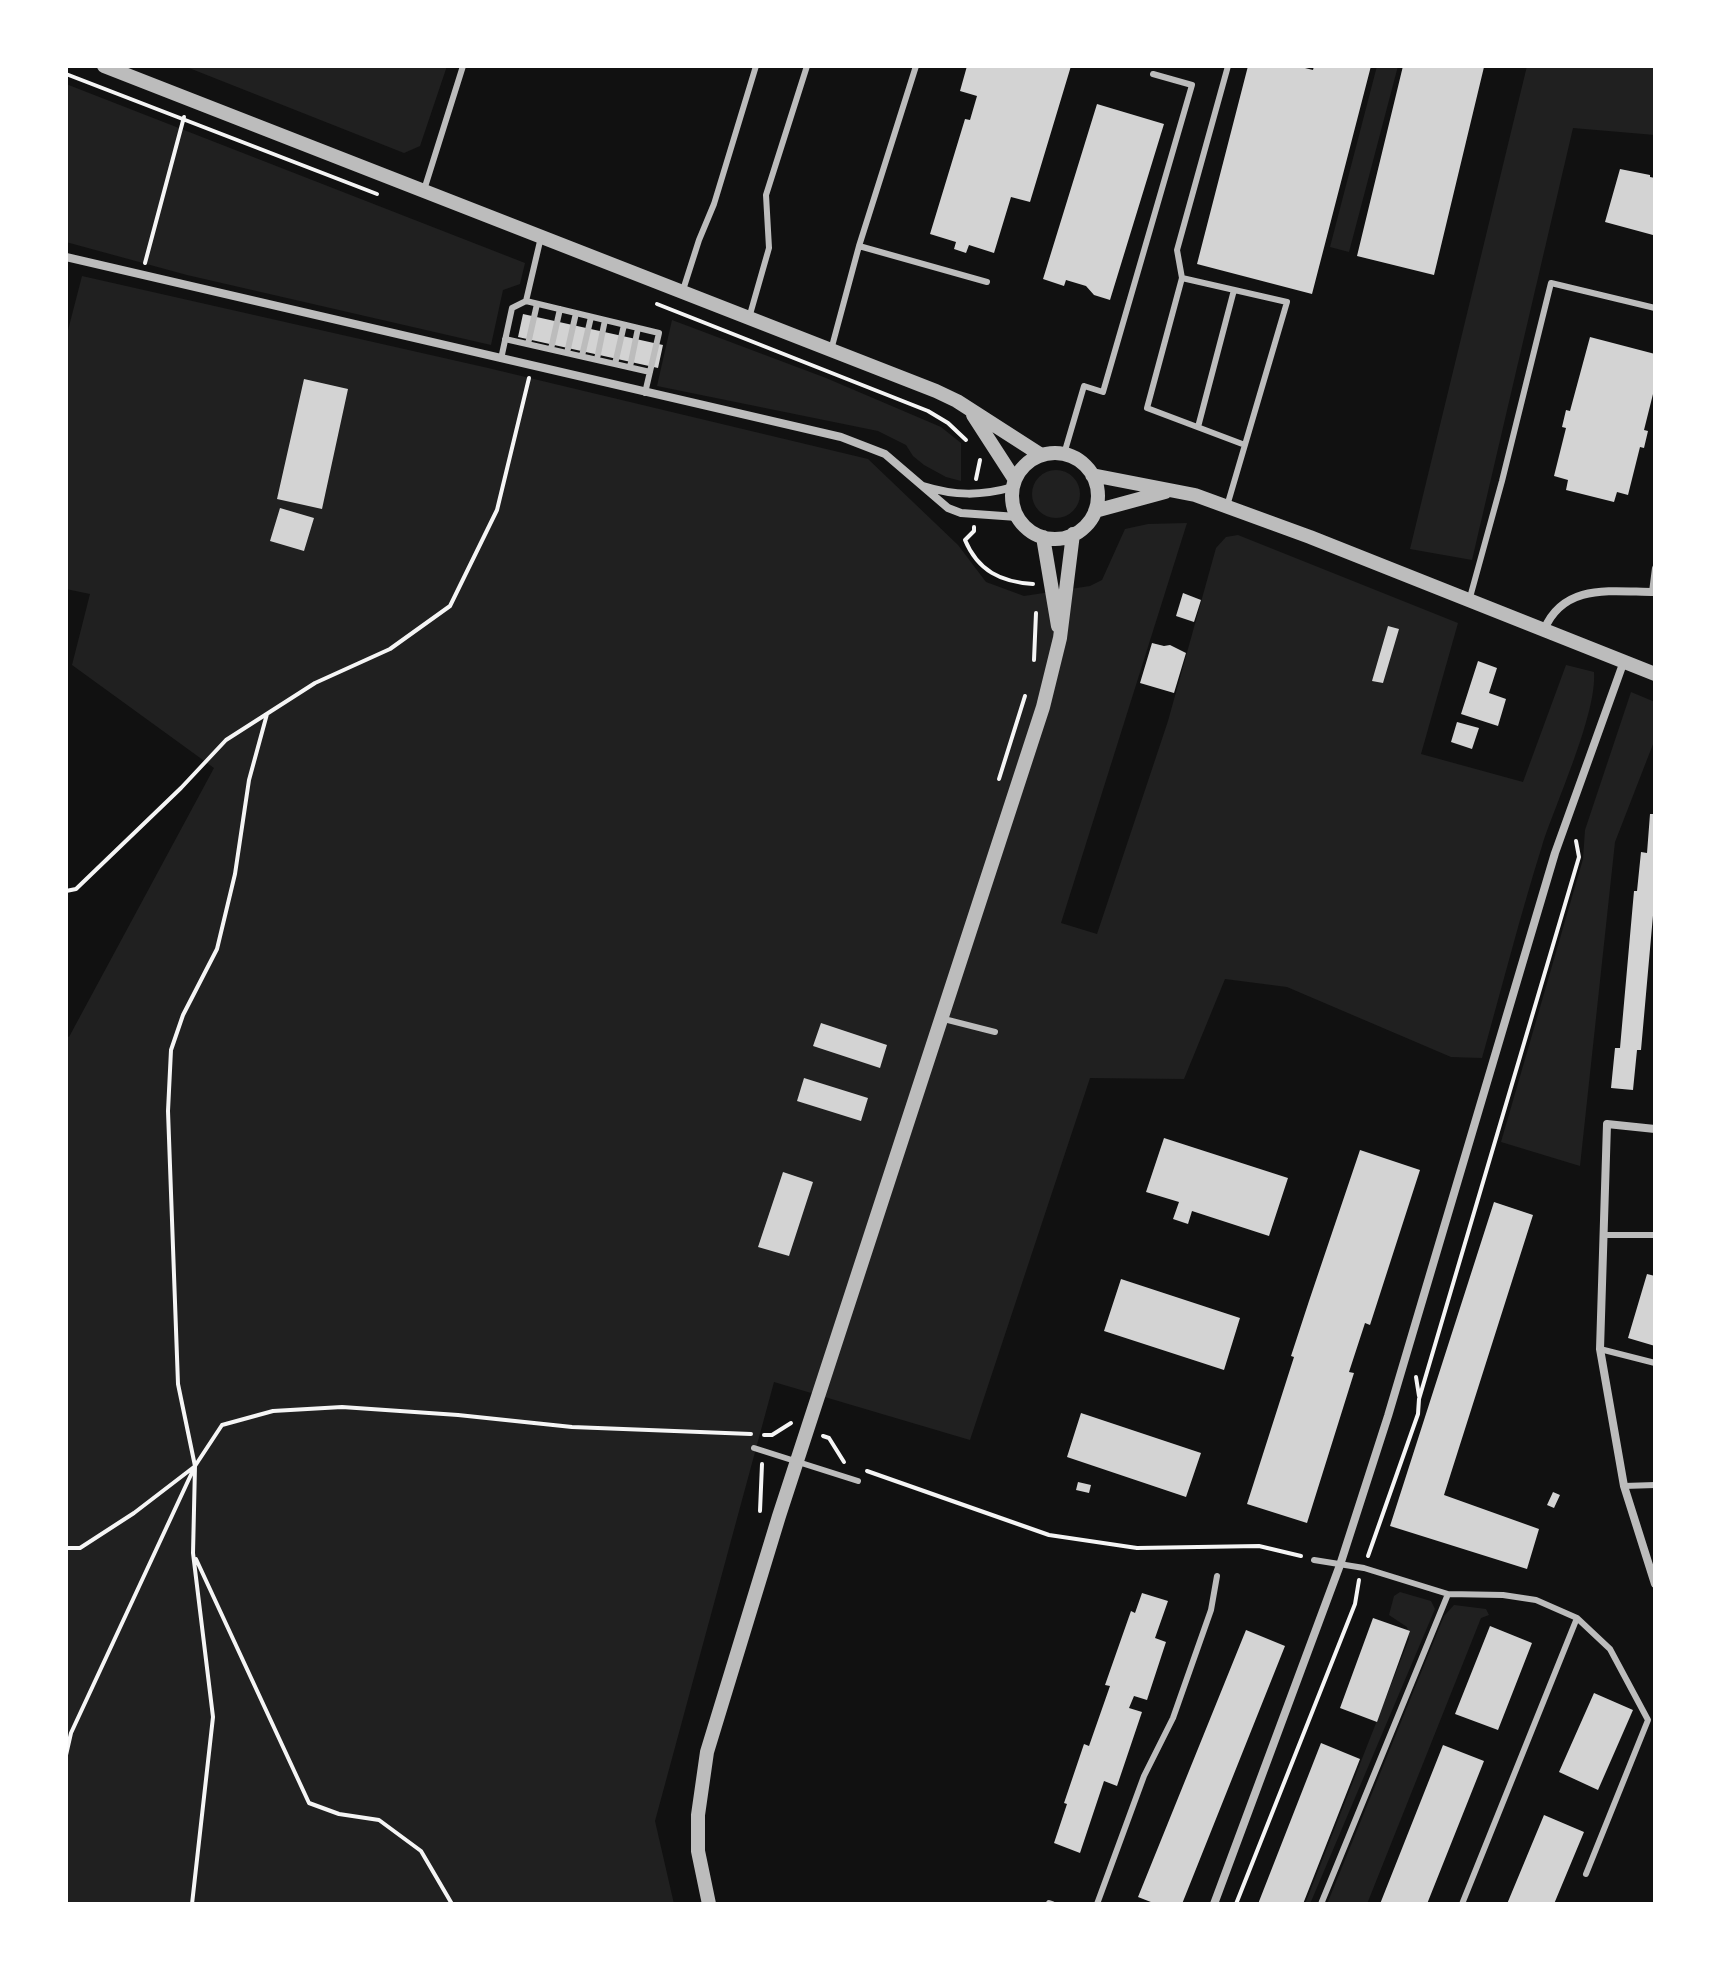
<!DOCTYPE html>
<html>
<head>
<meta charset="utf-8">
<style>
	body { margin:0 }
	#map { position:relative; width:1721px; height:1970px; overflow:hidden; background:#111; font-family:Mulish,sans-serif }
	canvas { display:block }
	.frame { position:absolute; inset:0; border:68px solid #fff; pointer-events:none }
</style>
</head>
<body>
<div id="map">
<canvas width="1721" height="1970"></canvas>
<div class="frame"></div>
</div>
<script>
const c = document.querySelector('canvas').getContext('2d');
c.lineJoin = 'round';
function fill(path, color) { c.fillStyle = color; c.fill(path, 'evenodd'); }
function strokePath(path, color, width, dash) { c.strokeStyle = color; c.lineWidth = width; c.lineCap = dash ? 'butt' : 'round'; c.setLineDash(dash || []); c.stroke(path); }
const green = new Path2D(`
	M184,66H447L420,146L404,153Z
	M1377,66H1398L1349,252L1330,247Z
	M1527,66H1655V135L1573,128L1472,560L1410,549Z
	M66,84L525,263L520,284L503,290L491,345L187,275L66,242Z
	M82,276L488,368L868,459L958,545L986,582L1024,596L1090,586L1102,580L1125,529L1148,524L1187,523L1061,923L1097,934L1168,721L1216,548L1226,537L1238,535L1458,623L1421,754L1523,782L1566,665L1594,672C1597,714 1556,802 1542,846C1520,916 1502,987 1482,1058L1451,1057L1287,987L1225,979L1184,1079L1090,1078L970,1440L774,1382L655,1821L674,1904H66V1035L69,1037L214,768L72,665L90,594L66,589V338Z
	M672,320L826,378L941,427L961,443V481L946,477L924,465L913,456L906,445L878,431L657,386Z
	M1032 494a24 24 0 1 1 48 0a24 24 0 1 1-48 0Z
	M1631,692L1655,702V739L1615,842L1580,1166L1501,1142L1583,859L1585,830Z
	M1400,1592L1431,1601L1435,1609L1310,1904H1305L1409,1639L1407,1627L1389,1615L1394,1596Z
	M1454,1605L1486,1609L1489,1615L1481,1618L1367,1904H1327L1444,1616Z`);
const building = new Path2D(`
	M967,66H1071L1030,202L1011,197L994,253L969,245L966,253L954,249L956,242L930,234L965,119L970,120L977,96L960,91Z
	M1248,66H1297L1313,70L1314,66H1371L1312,294L1197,264Z
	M1403,66L1484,67L1434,275L1357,256Z
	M1097,104L1164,124L1110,300L1094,295L1086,286L1066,280L1064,286L1043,279Z
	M1620,169L1650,175V177L1655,178V226L1653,235L1605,222Z
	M523,314L663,345L658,368L518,337Z
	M1590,337L1655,354V386L1644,430L1648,431L1644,448L1640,447L1628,495L1617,492L1614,502L1566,490L1568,480L1554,476L1566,428L1562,427L1566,410L1570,411Z
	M304,379L348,389L322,509L277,499Z
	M280,508L314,518L304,551L270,541Z
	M1183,593L1201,600L1194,622L1176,616Z
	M1388,626L1399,629L1383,683L1372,681Z
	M1152,643L1164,646L1170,645L1186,653L1174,693L1140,683Z
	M1478,661L1497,668L1489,693L1506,699L1498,726L1461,714Z
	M1457,722L1479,728L1472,749L1451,742Z
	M1650,814H1655V893L1641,1050H1637L1633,1090L1611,1088L1615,1048H1620L1634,891H1637L1641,852L1647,853Z
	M821,1023L887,1045L880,1068L813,1046Z
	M804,1078L868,1098L861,1121L797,1101Z
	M1164,1138L1288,1178L1269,1236L1192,1211L1188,1224L1173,1219L1179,1202L1146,1192Z
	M1360,1150L1420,1170L1370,1325L1365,1323L1349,1372L1354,1373L1307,1523L1247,1504L1294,1357L1291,1356L1309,1301Z
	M783,1172L813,1182L789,1256L758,1247Z
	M1494,1202L1533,1215L1444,1495L1539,1529L1527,1569L1390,1526Z
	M1647,1274L1655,1276V1346L1628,1338Z
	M1121,1279L1240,1318L1224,1370L1104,1331Z
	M1081,1413L1201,1453L1186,1497L1067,1457Z
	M1078,1482L1091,1485L1089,1493L1076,1490Z
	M1553,1492L1560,1495L1554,1508L1547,1505Z
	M1142,1593L1168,1601L1155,1638L1166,1642L1147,1700L1134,1696L1129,1708L1142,1712L1117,1786L1104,1781L1080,1853L1054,1843L1067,1804L1064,1803L1084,1744L1089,1746L1110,1686L1105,1685L1131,1611L1135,1613Z
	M1373,1618L1410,1631L1377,1722L1340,1708Z
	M1490,1626L1532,1643L1498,1730L1455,1714Z
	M1246,1630L1285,1646L1182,1904H1156L1138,1897Z
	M1594,1693L1633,1710L1598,1790L1559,1772Z
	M1321,1743L1360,1759L1303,1904H1258Z
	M1443,1745L1484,1761L1427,1904H1380Z
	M1544,1815L1584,1832L1554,1904H1507Z`);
const path = new Path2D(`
	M66,74L377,194
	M145,263L184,117
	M657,304L928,411L948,423L966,440
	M976,479L980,460
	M974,527V531L965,540C978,571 1001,582 1033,584
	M1034,660L1036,613
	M999,779L1025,696
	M66,891L76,889L181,788L226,740L315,683L390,649L450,606L497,510L529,378
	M1416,1377L1419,1396
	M764,1435H772L791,1423
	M823,1436L829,1438L844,1462
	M867,1471L1049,1535L1137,1548L1259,1546L1301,1556
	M760,1511L762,1464
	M66,1548H80L134,1513L194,1467
	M1368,1556L1418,1414L1419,1399L1579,857L1576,841
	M196,1559L309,1803L339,1814L379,1820L421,1851L452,1904
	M66,1755L71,1733L195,1466L222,1425L273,1411L342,1407L458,1415L572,1427L751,1434
	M192,1904L213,1717L193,1553L195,1466L178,1384L168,1111L171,1050L183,1015L217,949L235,874L249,780L267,714
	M1236,1904L1355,1604L1359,1580`);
const service = new Path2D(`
	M424,190L463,66
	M541,237L526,301L659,333L645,393
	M859,246L987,282
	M1182,278L1147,408L1245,445
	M683,290L699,240L714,204L756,66
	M749,318L769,248L766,195L807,66
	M505,339L650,372
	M528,344L537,304
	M551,349L560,309
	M831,350L859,246L916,66
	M567,353L576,313
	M582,356L591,317
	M501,359L512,308L526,301
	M597,359L605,320
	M615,364L624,325
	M630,367L638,328
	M1198,427L1234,290
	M1064,454L1084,386L1103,392L1192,85L1153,74
	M1227,506L1287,302L1182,278L1177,250L1228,66
	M1652,592L1655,568
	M1469,601L1502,481L1551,283L1655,308
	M940,1018L995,1032
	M1603,1235H1655
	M1600,1349L1655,1363
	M754,1448L858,1481
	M1624,1486L1655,1485
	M1314,1560L1364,1568L1448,1594L1503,1595L1536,1600L1577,1618L1610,1649L1648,1720L1586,1874
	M1049,1903L1052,1904
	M1097,1904L1144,1776L1173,1718L1211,1610L1217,1576
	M1321,1904L1448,1594
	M1462,1904L1577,1618`);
const minor = new Path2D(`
	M66,257L841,437L885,454L948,508L961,513L1017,517
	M923,486C955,496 981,496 1013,487
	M1544,630C1564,582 1613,592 1655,592
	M1655,1129L1607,1124L1600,1349L1624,1486L1655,1584
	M1214,1904L1340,1565L1388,1416L1555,853L1624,661`);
const tertiary = new Path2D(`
	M104,66L936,391L957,401L1041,455
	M973,415L1015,480
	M1012 496a43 43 0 1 1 86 0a43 43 0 1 1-86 0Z
	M1092,475L1195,495L1310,537L1655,674
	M1095,511L1165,492
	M1043,537L1058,626
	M709,1904L698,1851V1815L707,1752L779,1516L1043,707L1060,638L1073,534`);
fill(green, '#202020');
fill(building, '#d3d3d3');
strokePath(path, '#f5f5f5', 4);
strokePath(service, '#bcbcbc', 6);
strokePath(minor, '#bcbcbc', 8);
strokePath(tertiary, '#bcbcbc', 14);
</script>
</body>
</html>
